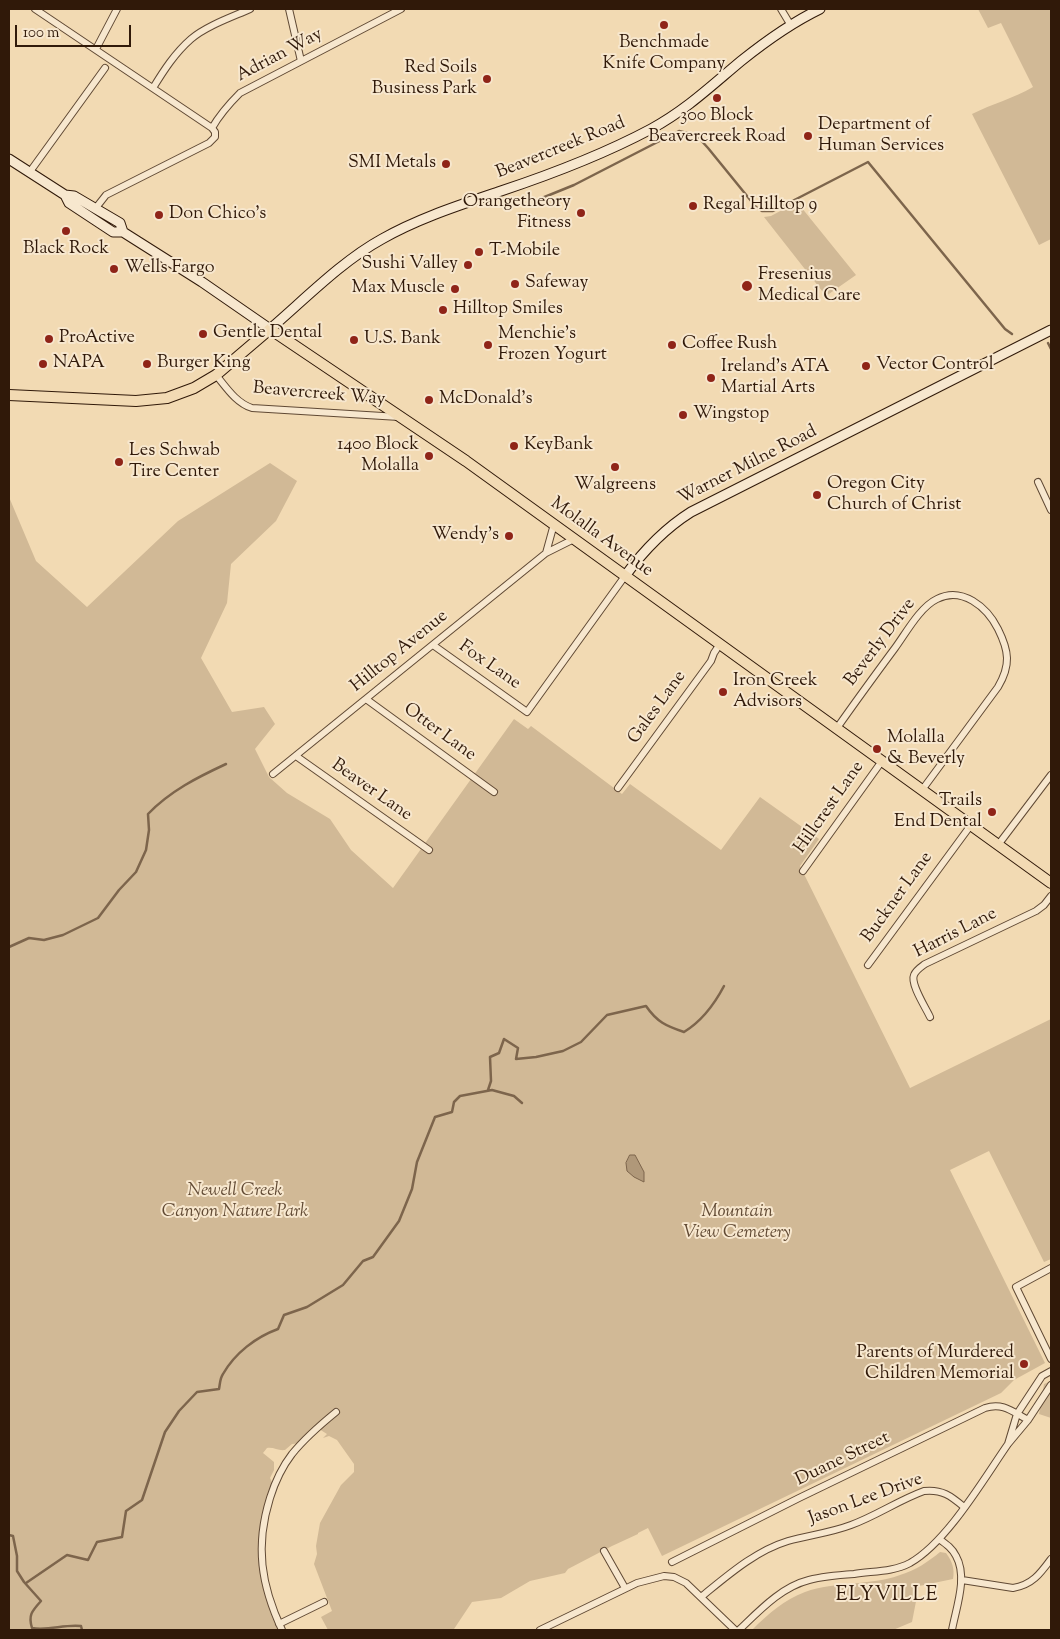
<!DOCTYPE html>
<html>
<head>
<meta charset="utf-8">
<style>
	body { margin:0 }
	#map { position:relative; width:1060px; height:1639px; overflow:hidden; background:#f2dab3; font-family:"Sorts Mill Goudy",serif }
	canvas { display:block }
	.frame { position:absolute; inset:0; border:10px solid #301909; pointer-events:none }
	.scale { position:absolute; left:15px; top:25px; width:116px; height:22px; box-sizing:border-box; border:2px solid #301909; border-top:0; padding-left:6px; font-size:15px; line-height:18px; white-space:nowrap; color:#301909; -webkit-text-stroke:4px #f7e7ce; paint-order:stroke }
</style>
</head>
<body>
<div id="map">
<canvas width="1060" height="1639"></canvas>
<div class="frame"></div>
<div class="scale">100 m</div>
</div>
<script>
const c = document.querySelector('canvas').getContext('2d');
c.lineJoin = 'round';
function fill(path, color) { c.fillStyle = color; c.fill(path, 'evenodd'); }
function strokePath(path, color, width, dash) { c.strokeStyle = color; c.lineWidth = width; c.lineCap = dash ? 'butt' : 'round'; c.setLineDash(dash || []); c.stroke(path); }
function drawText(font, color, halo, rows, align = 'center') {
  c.font = font + ' "Sorts Mill Goudy",serif'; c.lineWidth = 4; c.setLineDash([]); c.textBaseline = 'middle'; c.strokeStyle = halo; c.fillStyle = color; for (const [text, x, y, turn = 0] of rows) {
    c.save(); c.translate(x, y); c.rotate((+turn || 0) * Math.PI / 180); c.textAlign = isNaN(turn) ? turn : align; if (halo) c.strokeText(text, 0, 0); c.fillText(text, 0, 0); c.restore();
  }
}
const green = new Path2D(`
	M978,9H1051V239L1039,245L972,114C992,104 1014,98 1033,87L1001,23L988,28Z
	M797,202L856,275L826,296L764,217L771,216Z
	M270,463L297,481L276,521L231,564L227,603L201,658L232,712L264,707L275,724L255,749L269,777L287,793L330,819L351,850L393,888L514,719L528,729L531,726L622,794L630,784L721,850L760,797L819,839L800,866L910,1088L1051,1019V1259L1044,1262L989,1151L950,1170L1045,1363L1014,1380L1001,1393L662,1556L648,1528L638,1533V1534L612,1546L568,1569L565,1573L530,1581L501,1598L472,1602L454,1629L451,1630H328L321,1617L332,1611L314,1564L317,1554L316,1546L320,1523L341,1485L354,1472V1464L337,1440L329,1436L323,1438L327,1434L319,1429L302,1443L292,1444L285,1450C278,1451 274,1447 267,1448L263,1453L274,1462V1470L270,1478L273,1484L259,1562L281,1630H9V497L36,561L87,607L178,521Z
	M1051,1381V1418L1039,1414L1044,1384Z
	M940,1552L946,1553C952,1561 955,1569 953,1579L919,1586L912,1622L893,1630H752C768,1614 784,1600 805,1592C836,1581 870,1586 900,1575C916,1570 928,1562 940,1552Z`);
const water = new Path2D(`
	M630,1155H635L644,1172V1182L634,1177L627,1171L626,1163Z`);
const stream = new Path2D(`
	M542,198L574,185L679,131L691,134L698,137L708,148L756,207L762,211H773L868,162L1005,329L1012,334
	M1048,343L1051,349
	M9,947L29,938L44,940L63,935L98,918L119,890L136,872L146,850L149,830L148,814C170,791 198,777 226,764
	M488,1090L491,1081L490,1057L499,1053L504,1039L518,1048L516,1059L536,1057L563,1051L581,1042L607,1015L646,1006C657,1022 666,1026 684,1032C702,1021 714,1005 724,986
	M9,1535L13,1536L17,1556V1571L24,1582L41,1601C32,1611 28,1615 32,1628C49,1631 64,1624 81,1626L82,1630
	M26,1583L67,1555L88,1560L97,1542L122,1537L126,1511L142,1500L165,1432L179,1411L197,1392L219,1389C220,1384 220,1378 223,1374C235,1353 256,1337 278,1329L284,1315L307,1307L343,1285L363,1261L373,1257L399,1221L412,1189L417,1162L435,1117L452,1112L454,1102L460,1096L492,1090L514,1096L522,1103`);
const street = new Path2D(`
	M35,9L212,128
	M289,9L301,61
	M781,9L790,24
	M96,49L117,9
	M153,88C164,70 175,53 191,39C206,26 232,17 250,9
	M29,173L105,68
	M95,209L106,195L209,143L215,137V132L212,128C220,114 229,104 240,93L401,9
	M216,375C226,387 236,403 252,408L399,417
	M1038,482L1051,510
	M546,553L554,524
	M433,645L527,712L625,576
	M366,699L494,792
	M837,728C856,701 875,675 895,648C906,633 920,607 937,599C962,586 987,607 998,629C1009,651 1011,665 998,687L922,790
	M296,756L429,850
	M273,774L546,553L574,539
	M618,788L711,661L714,653L720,644
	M998,845L1051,775
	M803,871L882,761
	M868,965L971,825
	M930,1017C926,1008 910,984 914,975C916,970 921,967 925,964L1036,911L1044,905L1051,896
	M1051,1268L1016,1287L1051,1359
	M1051,1371L1042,1376L1017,1414L1008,1444L1028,1420L1051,1385
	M939,1539C946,1544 952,1548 956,1556C968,1577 956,1608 952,1630
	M604,1551L625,1588
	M672,1562L799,1498L985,1408C1003,1402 1013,1412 1028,1420
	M962,1580L1013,1588C1032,1585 1040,1574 1051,1559
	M701,1597C727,1576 755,1551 788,1541C809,1535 830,1533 851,1525C876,1516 899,1500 924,1491C942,1489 951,1496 964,1507
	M279,1624L324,1602
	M282,1630C261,1585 255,1546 270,1498C275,1482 282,1467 292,1454C305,1438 320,1425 336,1412
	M540,1630L637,1583L664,1576L674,1577L686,1583L735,1630
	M739,1630C759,1611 781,1587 809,1580C824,1576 839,1575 854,1574C873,1571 893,1572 910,1563C947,1542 983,1480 1008,1444`);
const secondary = new Path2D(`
	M9,159L65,195L74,196L120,223L123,232
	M65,195L69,203L113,232H123L202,282L270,329C305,299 342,261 382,239C419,218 460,205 501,191C549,175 606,153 651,129C686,110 711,86 741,61C766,41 791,23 820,9
	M625,576C644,550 664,529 691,512L1051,330`);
const primary = new Path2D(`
	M9,395L136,401L167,398L194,388L216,375L270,329L466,461L1051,883`);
const markers = [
	[664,25,5,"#8f2418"],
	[487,79,5,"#8f2418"],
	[717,98,5,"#8f2418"],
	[808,136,5,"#8f2418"],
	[446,164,5,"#8f2418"],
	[693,206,5,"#8f2418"],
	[581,213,5,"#8f2418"],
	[159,215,5,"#8f2418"],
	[66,231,5,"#8f2418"],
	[479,252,5,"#8f2418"],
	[468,265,5,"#8f2418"],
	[114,269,5,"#8f2418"],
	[515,284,5,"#8f2418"],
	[747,286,6,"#8f2418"],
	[455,289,5,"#8f2418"],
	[443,310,5,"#8f2418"],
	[203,334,5,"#8f2418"],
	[49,339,5,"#8f2418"],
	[354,340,5,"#8f2418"],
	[488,345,5,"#8f2418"],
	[672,345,5,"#8f2418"],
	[43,364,5,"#8f2418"],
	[147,364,5,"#8f2418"],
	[866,366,5,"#8f2418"],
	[711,378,5,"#8f2418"],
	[429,400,5,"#8f2418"],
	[683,415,5,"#8f2418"],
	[514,446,5,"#8f2418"],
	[429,456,5,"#8f2418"],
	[119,462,5,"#8f2418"],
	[615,467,5,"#8f2418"],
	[817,495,5,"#8f2418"],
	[509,536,5,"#8f2418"],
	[723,692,5,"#8f2418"],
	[877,749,5,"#8f2418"],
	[992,812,5,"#8f2418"],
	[1024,1364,5,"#8f2418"]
];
const poiNames = [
	["Benchmade",664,44,"center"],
	["Knife Company",664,65,"center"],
	["Red Soils",477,69,"right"],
	["Business Park",477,90,"right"],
	["300 Block",717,117,"center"],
	["Beavercreek Road",717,138,"center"],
	["Department of",818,126],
	["Human Services",818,147],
	["SMI Metals",436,164,"right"],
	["Orangetheory",571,203,"right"],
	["Fitness",571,224,"right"],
	["Regal Hilltop 9",703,206],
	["Don Chico's",169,215],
	["Black Rock",66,250,"center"],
	["T-Mobile",489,252],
	["Sushi Valley",458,265,"right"],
	["Wells Fargo",124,269],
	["Fresenius",758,276],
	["Medical Care",758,297],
	["Safeway",525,284],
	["Max Muscle",445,289,"right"],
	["Hilltop Smiles",453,310],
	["Gentle Dental",213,334],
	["Menchie's",498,335],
	["Frozen Yogurt",498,356],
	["ProActive",59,339],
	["U.S. Bank",364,340],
	["Coffee Rush",682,345],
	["NAPA",53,364],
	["Burger King",157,364],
	["Vector Control",876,366],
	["Ireland's ATA",721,368],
	["Martial Arts",721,389],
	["McDonald's",439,400],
	["Wingstop",693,415],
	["1400 Block",419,446,"right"],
	["Molalla",419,467,"right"],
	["KeyBank",524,446],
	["Les Schwab",129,452],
	["Tire Center",129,473],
	["Oregon City",827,485],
	["Church of Christ",827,506],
	["Walgreens",615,486,"center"],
	["Wendy's",499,536,"right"],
	["Iron Creek",733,682],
	["Advisors",733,703],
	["Molalla",887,739],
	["& Beverly",887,760],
	["Trails",982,802,"right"],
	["End Dental",982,823,"right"],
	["Parents of Murdered",1014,1354,"right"],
	["Children Memorial",1014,1375,"right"]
];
const streetNames = [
	["Adrian Way",280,56,-28],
	["Beavercreek Road",561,149,-22],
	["Beavercreek Way",319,395,5],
	["Warner Milne Road",748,466,-27],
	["Molalla Avenue",601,538,36],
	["Beverly Drive",881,643,-53],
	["Hilltop Avenue",400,652,-39],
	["Fox Lane",489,666,35],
	["Gales Lane",658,708,-54],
	["Otter Lane",439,733,36],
	["Beaver Lane",371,791,35],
	["Hillcrest Lane",830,808,-55],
	["Buckner Lane",898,898,-54],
	["Harris Lane",956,934,-27],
	["Duane Street",843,1460,-26],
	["Jason Lee Drive",866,1500,-20]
];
const parkNames = [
	["Newell Creek",235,1192],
	["Canyon Nature Park",235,1213],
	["Mountain",737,1213],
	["View Cemetery",737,1234]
];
const quarterNames = [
	["ELYVILLE",887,1597]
];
fill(green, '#d1b996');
fill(water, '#b09879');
strokePath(water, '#7d654c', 1);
strokePath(stream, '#7d654c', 2.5);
strokePath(street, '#604934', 8);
strokePath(secondary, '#301909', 11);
strokePath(primary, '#301909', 12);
strokePath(street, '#f7e7ce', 6);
strokePath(secondary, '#f7e7ce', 9);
strokePath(primary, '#f2dab3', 10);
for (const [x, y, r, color] of markers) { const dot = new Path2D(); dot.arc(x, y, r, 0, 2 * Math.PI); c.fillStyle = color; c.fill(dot); strokePath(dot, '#f7e7ce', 2); }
drawText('18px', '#301909', '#f7e7ce', poiNames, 'left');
drawText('18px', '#301909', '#f7e7ce', streetNames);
drawText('italic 18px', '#604933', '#f7e7ce', parkNames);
c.letterSpacing = '1px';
drawText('20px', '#301909', '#f7e7ce', quarterNames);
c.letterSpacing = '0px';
</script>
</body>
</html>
